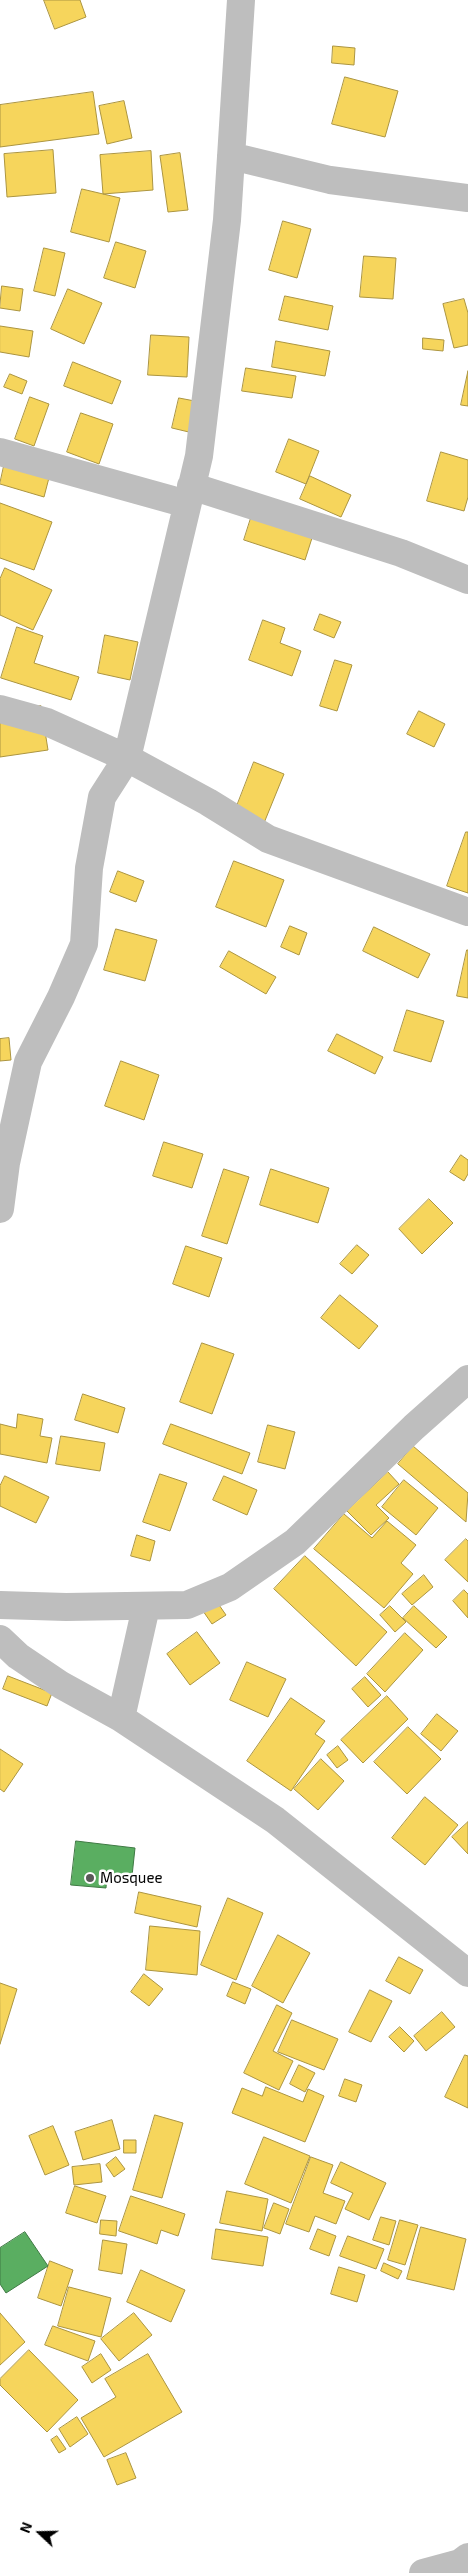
<!DOCTYPE html>
<html>
<head>
<meta charset="utf-8">
<style>
	body { margin:0 }
	#map { position:relative; width:468px; height:2573px; overflow:hidden; background:#fff; font-family:"Exo 2",sans-serif }
	canvas { display:block }
	.north { position:absolute; left:15px; top:2508px; width:50px; height:50px; -webkit-text-stroke:4px #fff; paint-order:stroke; rotate:291deg; font-size:14px; font-weight:700; line-height:20px; text-align:center; color:#000 }
	.north::after { content:''; display:block; margin:auto; width:18px; height:22px; background:#000; clip-path:polygon(50% 0,100% 100%,50% 72%,0 100%) }
</style>
</head>
<body>
<div id="map">
<canvas width="468" height="2573"></canvas>
<div class="north">N</div>
</div>
<script>
const c = document.querySelector('canvas').getContext('2d');
c.lineJoin = 'round';
function fill(path, color) { c.fillStyle = color; c.fill(path, 'evenodd'); }
function strokePath(path, color, width, dash) { c.strokeStyle = color; c.lineWidth = width; c.lineCap = dash ? 'butt' : 'round'; c.setLineDash(dash || []); c.stroke(path); }
function drawText(font, color, halo, rows, align = 'center') {
  c.font = font + ' "Exo 2",sans-serif'; c.lineWidth = 5; c.setLineDash([]); c.textBaseline = 'middle'; c.strokeStyle = halo; c.fillStyle = color; for (const [text, x, y, turn = 0] of rows) {
    c.save(); c.translate(x, y); c.rotate((+turn || 0) * Math.PI / 180); c.textAlign = isNaN(turn) ? turn : align; if (halo) c.strokeText(text, 0, 0); c.fillText(text, 0, 0); c.restore();
  }
}
const homes = new Path2D(`
	M44,0H80L86,17L55,29Z
	M333,46L355,48L354,65L332,63Z
	M345,77L398,91L385,137L332,124Z
	M93,92L99,134L0,147V105Z
	M124,101L132,138L107,144L99,106Z
	M53,150L56,193L7,197L4,154Z
	M151,151L153,190L103,194L100,155Z
	M180,153L188,210L168,212L160,156Z
	M82,189L120,198L109,242L71,232Z
	M283,221L311,229L297,278L269,270Z
	M116,242L146,251L135,288L104,278Z
	M44,248L65,253L55,296L34,291Z
	M364,256L396,258L393,299L360,297Z
	M2,286L23,289L20,311L0,308Z
	M68,289L102,303L84,344L51,329Z
	M285,296L333,306L328,330L279,320Z
	M464,299L468,313V345L454,348L443,304Z
	M0,326L33,331L29,357L0,352Z
	M151,335L189,337L187,377L148,375Z
	M423,338L444,340L443,351L423,349Z
	M276,341L330,351L325,376L272,367Z
	M73,362L121,381L112,404L64,386Z
	M246,368L296,376L292,398L242,391Z
	M468,371V406L461,405Z
	M10,374L27,381L22,394L4,387Z
	M30,397L49,404L34,446L15,439Z
	M179,398L200,402L193,433L172,428Z
	M81,413L113,424L99,464L67,452Z
	M289,439L319,451L306,484L276,472Z
	M441,452L468,460V497L464,511L427,501Z
	M6,457L51,470L44,497L0,484Z
	M310,476L351,495L341,517L300,499Z
	M0,503L52,522L34,570L0,558Z
	M251,518L312,538L305,560L244,540Z
	M5,568L52,590L33,630L0,615V579Z
	M320,614L341,622L334,638L314,630Z
	M263,620L285,628L280,643L301,651L292,676L249,660Z
	M17,627L43,636L34,663L79,677L71,700L1,678Z
	M105,635L138,642L130,680L98,673Z
	M335,660L352,665L337,711L320,706Z
	M41,706L48,750L0,757V712Z
	M419,711L445,724L434,747L407,734Z
	M254,762L284,774L264,823L235,811Z
	M466,832H468V893L447,886Z
	M234,861L284,880L266,927L216,907Z
	M118,871L144,881L136,902L110,892Z
	M290,926L307,933L299,955L281,947Z
	M374,927L430,954L418,978L363,951Z
	M116,929L157,940L145,981L104,970Z
	M467,950H468V998L457,996Z
	M229,951L276,977L266,994L220,967Z
	M407,1010L444,1021L431,1062L394,1051Z
	M337,1034L383,1057L375,1074L328,1051Z
	M9,1038L11,1060L0,1061V1039Z
	M121,1061L159,1075L144,1120L105,1106Z
	M164,1142L203,1154L192,1188L153,1176Z
	M461,1155L468,1160V1174L464,1181L450,1172Z
	M224,1169L249,1177L227,1244L202,1236Z
	M271,1169L329,1188L318,1223L260,1205Z
	M429,1199L453,1223L422,1254L399,1229Z
	M357,1245L369,1255L352,1274L340,1264Z
	M186,1246L222,1258L209,1297L173,1284Z
	M340,1295L378,1326L359,1349L321,1318Z
	M202,1343L234,1354L212,1414L180,1402Z
	M83,1394L125,1408L118,1433L75,1420Z
	M18,1414L43,1419L40,1436L52,1438L47,1463L0,1454V1424L16,1428Z
	M171,1424L250,1453L242,1474L163,1444Z
	M268,1425L295,1432L285,1469L258,1462Z
	M61,1436L105,1443L100,1471L56,1464Z
	M413,1446L468,1493L466,1522L398,1464Z
	M388,1472L399,1484L376,1505L389,1518L371,1535L347,1511Z
	M160,1474L187,1483L170,1531L143,1522Z
	M5,1476L49,1497L36,1523L0,1506V1486Z
	M224,1476L257,1490L247,1515L213,1500Z
	M404,1480L438,1508L416,1535L382,1507Z
	M344,1514L372,1538L387,1521L416,1545L401,1563L413,1574L384,1608L314,1549Z
	M137,1535L155,1541L150,1561L131,1556Z
	M466,1539L468,1541V1582L445,1560Z
	M305,1556L387,1632L356,1666L274,1589Z
	M424,1575L433,1587L412,1605L402,1594Z
	M464,1590L468,1594V1618L453,1601Z
	M217,1602L226,1615L212,1624L203,1611Z
	M390,1606L406,1622L395,1632L380,1615Z
	M414,1606L447,1637L436,1648L403,1618Z
	M197,1632L220,1663L190,1685L167,1654Z
	M405,1633L423,1650L385,1692L367,1674Z
	M247,1662L286,1679L268,1717L230,1700Z
	M8,1676L52,1693L47,1706L3,1689Z
	M365,1677L381,1695L368,1707L352,1689Z
	M387,1696L408,1719L363,1763L341,1740Z
	M291,1698L325,1721L315,1734L325,1741L291,1791L247,1761Z
	M437,1714L458,1731L441,1751L421,1734Z
	M408,1727L441,1759L407,1794L374,1762Z
	M338,1746L348,1760L337,1768L327,1755Z
	M0,1749L23,1764L4,1792L0,1789Z
	M321,1759L344,1781L318,1810L294,1789Z
	M425,1797L458,1825L425,1865L392,1838Z
	M468,1822V1854L452,1837Z
	M139,1892L201,1906L197,1927L135,1913Z
	M228,1898L263,1913L236,1980L201,1965Z
	M150,1926L200,1931L197,1975L146,1970Z
	M278,1935L310,1953L283,2003L252,1986Z
	M399,1957L423,1970L410,1994L386,1981Z
	M144,1974L163,1989L149,2006L131,1992Z
	M233,1982L251,1989L245,2004L227,1996Z
	M0,1983L17,1989L0,2044Z
	M370,1990L392,2001L371,2042L349,2032Z
	M277,2005L292,2013L273,2051L293,2061L279,2090L244,2073Z
	M442,2012L455,2027L426,2051L414,2036Z
	M292,2020L338,2039L324,2070L278,2052Z
	M400,2027L414,2041L404,2052L389,2037Z
	M465,2055L468,2056V2108L445,2097Z
	M299,2065L315,2073L305,2092L290,2084Z
	M345,2079L362,2085L356,2102L339,2096Z
	M266,2087L303,2102L308,2089L324,2096L305,2142L232,2113L242,2088L262,2096Z
	M155,2115L183,2123L162,2198L133,2190Z
	M112,2120L120,2149L83,2160L75,2132Z
	M53,2126L69,2165L45,2175L29,2136Z
	M264,2137L310,2156L291,2203L245,2184Z
	M124,2140H136V2153H124Z
	M116,2157L125,2169L114,2177L106,2165Z
	M311,2157L333,2165L323,2193L345,2201L336,2224L315,2216L309,2232L286,2224Z
	M341,2162L386,2183L369,2220L345,2209L353,2193L331,2183Z
	M100,2164L102,2182L74,2185L72,2167Z
	M75,2186L106,2196L97,2223L66,2213Z
	M227,2191L268,2199L262,2231L220,2223Z
	M131,2196L185,2214L178,2236L161,2230L157,2244L119,2231Z
	M274,2203L289,2209L280,2234L264,2228Z
	M381,2217L396,2221L389,2245L373,2240Z
	M101,2220L117,2221L116,2236L100,2234Z
	M400,2220L418,2225L405,2265L388,2260Z
	M421,2227L466,2239L454,2290L407,2279Z
	M216,2229L268,2237L263,2266L212,2259Z
	M318,2229L336,2236L329,2256L310,2249Z
	M348,2236L384,2249L376,2269L340,2256Z
	M103,2240L127,2244L122,2274L99,2270Z
	M50,2261L73,2270L61,2306L38,2298Z
	M384,2263L402,2271L398,2279L381,2271Z
	M339,2267L365,2275L357,2302L331,2294Z
	M141,2270L185,2290L171,2322L127,2302Z
	M69,2287L111,2298L101,2337L58,2326Z
	M0,2313L25,2342L0,2365Z
	M134,2313L152,2335L119,2361L101,2339Z
	M53,2326L95,2341L88,2361L45,2345Z
	M29,2350L78,2400L47,2432L0,2385V2379Z
	M101,2354L111,2370L92,2383L82,2367Z
	M148,2354L182,2412L104,2457L81,2418L116,2397L105,2379Z
	M77,2417L88,2434L70,2447L59,2429Z
	M57,2436L66,2449L59,2453L51,2440Z
	M126,2453L136,2478L117,2485L107,2460Z`);
const public = new Path2D(`
	M76,1841L135,1848L132,1876L107,1873L106,1888L71,1885Z
	M25,2232L48,2266L6,2293L0,2284V2248Z`);
const minor = new Path2D(`
	M241,0L227,220L199,456L127,758L208,802L268,839L468,912
	M231,156L330,180L468,198
	M0,452L187,504
	M191,486L401,553L468,580
	M0,709L47,722L127,758L102,797L89,868L84,944L61,997L28,1062L6,1163L0,1209
	M0,1605L66,1607L187,1605L230,1587L295,1542L414,1427L468,1379
	M0,1639L18,1656L61,1685L121,1718L275,1820L468,1973
	M121,1718L146,1607
	M423,2573L460,2563L468,2557`);
const markers = [
	[90,1878,5,"#595959"]
];
const poiNames = [
	["Mosquee",100,1878]
];
fill(homes, '#f6d55c');
strokePath(homes, '#ac9540', 1);
fill(public, '#5aae61');
strokePath(public, '#3f7a44', 1);
strokePath(minor, '#bebebe', 28);
for (const [x, y, r, color] of markers) { const dot = new Path2D(); dot.arc(x, y, r, 0, 2 * Math.PI); c.fillStyle = color; c.fill(dot); strokePath(dot, '#fff', 2); }
drawText('15px', '#000', '#fff', poiNames, 'left');
</script>
</body>
</html>
